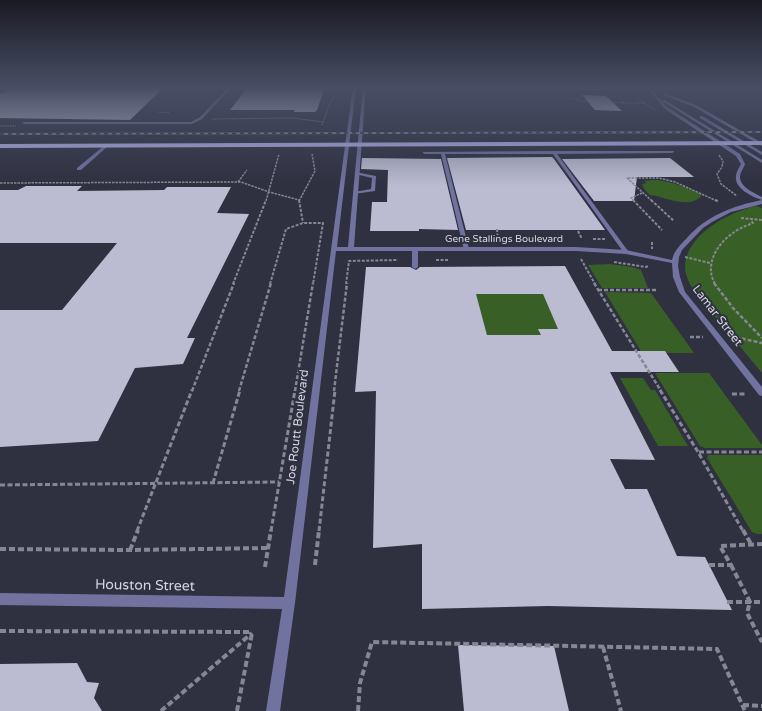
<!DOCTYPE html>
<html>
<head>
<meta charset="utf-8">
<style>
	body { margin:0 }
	canvas { display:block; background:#2f3040 }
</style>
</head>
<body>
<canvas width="762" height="711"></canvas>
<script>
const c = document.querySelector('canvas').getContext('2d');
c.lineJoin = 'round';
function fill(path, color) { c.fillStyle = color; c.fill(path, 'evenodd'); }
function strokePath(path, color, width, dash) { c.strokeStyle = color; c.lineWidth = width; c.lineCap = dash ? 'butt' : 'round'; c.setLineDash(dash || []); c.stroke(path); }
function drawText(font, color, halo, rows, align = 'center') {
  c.font = font + ' "Varela Round",sans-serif'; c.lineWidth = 4; c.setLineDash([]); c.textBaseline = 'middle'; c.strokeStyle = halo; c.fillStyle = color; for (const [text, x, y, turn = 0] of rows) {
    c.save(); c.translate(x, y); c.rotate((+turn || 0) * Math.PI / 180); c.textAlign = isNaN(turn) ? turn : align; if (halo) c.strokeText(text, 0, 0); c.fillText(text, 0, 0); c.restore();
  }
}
const green = new Path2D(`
	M652,180C669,180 686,187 702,195C691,209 669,199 656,196C654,195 651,196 650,195C647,193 643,187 642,184L647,183L644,181Z
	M756,206L762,208V373L696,294C691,286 686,278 685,269C684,235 729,212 756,206Z
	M610,264L632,267L641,270L648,288H602L588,265Z
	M541,289L558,329H539L541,335H487L480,310H460L457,294H523Z
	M605,292L651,293L694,353H642Z
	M655,373H709L762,445V448H705L700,446Z
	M620,378H643L651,390H655L688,446H658Z
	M708,455H762V534H757L752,532L707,458Z`);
const building = new Path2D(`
	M16,87H164L130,120L0,118V94Z
	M248,87H325L317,110L315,112H294L295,110H230Z
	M582,95L606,96L622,111L595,110Z
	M552,157L554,159L605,230H466L447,158Z
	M362,158L441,159L458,230L419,229V231H370L372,202H387L388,170L361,169Z
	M670,158L694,177H637L634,201H594L562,159Z
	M26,186H82L77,191L164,190L167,187H231L217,213L249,214L187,338H195L183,364L135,368L98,441L0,447V310H62L117,243H0V190H18Z
	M565,266L612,351H665L679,372H610L655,460L610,459L625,489H647L677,556L705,557L732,610L548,606L422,609V544L373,548L376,391L355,392L366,267H410L416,270L420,267ZM476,294H543L558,329H538L541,335H487Z
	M458,645L554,646L569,711H464Z
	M77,663L87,682L99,683L94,698L102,711H0V664Z`);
const pathFar5 = new Path2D(`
	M571,98L580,101H587
	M637,98L655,110
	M610,102L624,103L619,98
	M624,103H646
	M158,112L169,113
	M212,119L293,118L323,122
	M322,125L329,105L340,87
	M0,126H16`);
const pathFar4 = new Path2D(`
	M719,155L723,161L722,167L717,174L721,184L737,196
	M238,182L247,170
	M0,183L241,182L269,192L299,200
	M266,201L279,154
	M299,201L315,171L312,154
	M634,201L631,198L642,193
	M652,201L627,178H659L675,182L717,201`);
const pathFar3 = new Path2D(`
	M299,200L303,223
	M633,200L662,230
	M651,200L674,221
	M715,200L718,201
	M741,218L762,220
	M497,229L498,241
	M578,231L582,239
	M593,239H606
	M652,242V249
	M685,257L710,263
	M581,259L595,284
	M436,260H449
	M614,262L646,267L648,266
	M233,284L266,200
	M270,284L286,229L303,223H323L313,284
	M346,284L349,261L398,260
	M715,284C704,265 717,244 733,233C739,228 746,226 753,223L751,221`);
const pathFar2 = new Path2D(`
	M594,283L661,391
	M714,283L733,308L762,338
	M598,290H657
	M730,336L762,343
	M690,337H703
	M192,391L234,283
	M239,391L271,283
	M295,391L313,283
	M334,391L347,283`);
const pathFar1 = new Path2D(`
	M660,390L698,452L743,531
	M732,394H747
	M699,452H762
	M213,483L240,390
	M0,485L279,482
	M137,531L192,390
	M271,531L295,390
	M319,531L335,390`);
const path = new Path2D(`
	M743,530L751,544
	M0,549L130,550L269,548
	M130,550L138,530
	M315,565L319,530
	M709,565H731L720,546L762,544
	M731,565L750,602L747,613L762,642
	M265,567L271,530
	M727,602H762
	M0,631L252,632
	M603,647L621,711
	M743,705L762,706
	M161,711L252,633
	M237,711L252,633
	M358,711L360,683L372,642L717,649L745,711`);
const service = new Path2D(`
	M229,87H232L202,119L192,124H24L22,123L24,122H191L200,117Z
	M105,145L108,146L81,170H77V168Z
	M554,151H674V152L672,153L557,154L628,251V253H624L553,154H445L469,249L468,250H464L441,154H425L423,153V152Z
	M355,172L376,176L375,191L354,194V192L371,189L372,178L355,174Z
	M415,247L418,249V267L415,269L412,267V249Z`);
const minor = new Path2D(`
	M353,87H356L337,247H348L363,87H366L354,247H576L626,250L672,260C674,251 680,245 686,239C706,216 732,206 762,200C752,197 734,188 736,176C736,172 739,168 741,164L736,156L665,109L651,92H653L667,107L740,154L745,164C744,168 740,172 740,177C740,187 754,193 762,197V204L731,212L712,222L703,228L682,250L679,257L678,266L680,277L685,292L762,387V396L759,395L679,292L673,277L672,263L626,254L576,251H336L295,603L280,711H266L282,609L0,605V593L284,597Z
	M503,87L507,88H762V90H506Z
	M664,93L696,105L762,143V146L694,107L663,95Z
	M663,99L762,160V163L662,101Z
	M700,116H702L762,152V155L700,118Z`);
const primary = new Path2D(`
	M762,141V145L0,148V144Z`);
const rail = new Path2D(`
	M0,134L762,132`);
const farStreetnames = [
	["Gene Stallings Boulevard",504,239]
];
const streetNames = [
	["Lamar Street",717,316,52],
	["Joe Routt Boulevard",298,427,-83]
];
const nearStreetnames = [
	["Houston Street",145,586,1]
];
fill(green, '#385f26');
fill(building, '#bbbcd1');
strokePath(pathFar5, '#868794', 1, [1.5, 1]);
strokePath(pathFar4, '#868794', 1.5, [2.5, 1]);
strokePath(pathFar3, '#868794', 2, [3, 1.5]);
strokePath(pathFar2, '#868794', 2.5, [4, 2]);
strokePath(pathFar1, '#868794', 3, [5, 2.5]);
strokePath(path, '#868794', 4, [6, 3]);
fill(service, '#7172a0');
fill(minor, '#7172a0');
fill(primary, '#b5b7f0');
strokePath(rail, '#858693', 2);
strokePath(rail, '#2f3040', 1.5, [4]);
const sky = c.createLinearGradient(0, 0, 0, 186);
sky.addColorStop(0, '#1a1a23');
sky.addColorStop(0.47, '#474e64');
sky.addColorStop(1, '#474e6400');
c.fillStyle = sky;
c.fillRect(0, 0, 762, 186);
drawText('10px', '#d6d6e1', '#2f3040', farStreetnames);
drawText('12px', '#d6d6e1', '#2f3040', streetNames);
drawText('14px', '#d6d6e1', '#2f3040', nearStreetnames);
</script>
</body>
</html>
